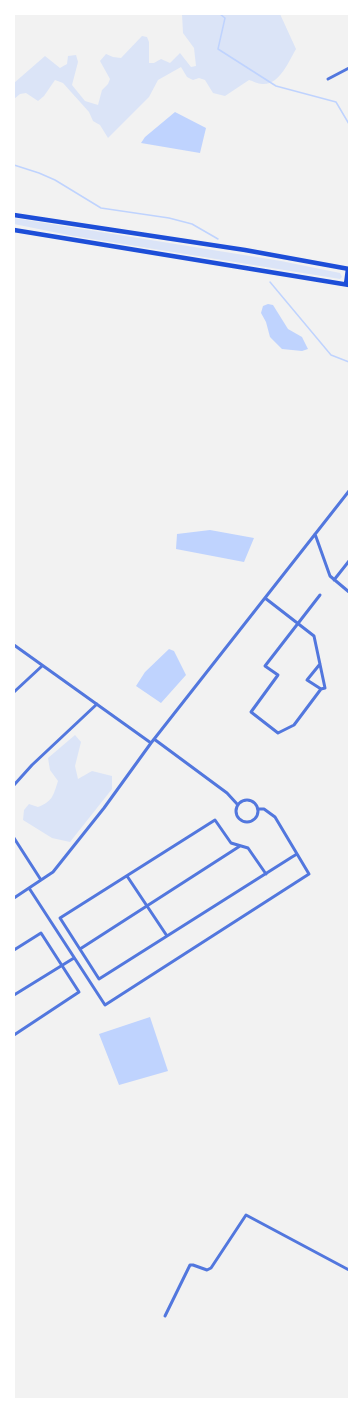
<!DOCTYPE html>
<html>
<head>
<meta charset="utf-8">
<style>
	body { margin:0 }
	#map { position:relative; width:363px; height:1413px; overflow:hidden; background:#f2f2f2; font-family:"Nunito Sans",sans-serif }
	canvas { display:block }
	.frame { position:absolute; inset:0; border:15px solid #fff; pointer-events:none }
</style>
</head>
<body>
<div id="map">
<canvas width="363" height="1413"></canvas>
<div class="frame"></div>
</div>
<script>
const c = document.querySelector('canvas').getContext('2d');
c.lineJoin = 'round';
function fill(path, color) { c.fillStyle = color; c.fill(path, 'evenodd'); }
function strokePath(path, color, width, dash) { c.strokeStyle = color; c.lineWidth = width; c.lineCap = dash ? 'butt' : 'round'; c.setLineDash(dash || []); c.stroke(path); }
const green = new Path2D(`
	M182,14H280L296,49C289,61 279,86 262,84C258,84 253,81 249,80L225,96L213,93L205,80L199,78L193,80L187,77L181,67L158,80L149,97L108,138L100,125L93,121L89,112L63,83L55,80L44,96L38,101L26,93L20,94L14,99V83L45,56L60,68L67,64L68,56L76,55L78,62L72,85L85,101L98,105L102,90L108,84L110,79L100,61L106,54L113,57L121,58L142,36L147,37L149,42V63H154L161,59L170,63L180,53L191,67L196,66L194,48L183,33Z
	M14,218L281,261L340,273L342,277L340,279L73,236L14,224Z
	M75,735L81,742L75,766L78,779L92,771L112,776V789L70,842L52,838L23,820L24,810L29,804L38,807C53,801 53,796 58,781L50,770L48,758Z`);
const water = new Path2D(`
	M175,112L206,128L200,153L141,143L145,137Z
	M268,304L273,305L288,329L302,337L308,349L302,351L282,349L270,337L266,322L261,313L263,306Z
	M210,530L254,538L244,562L176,549L177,534Z
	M169,649L174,651L186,675L161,703L136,686L145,672Z
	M150,1017L168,1071L119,1085L99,1034Z`);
const stream = new Path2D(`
	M220,14L225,18L218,49L276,86L336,102L349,124
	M14,165L39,173L55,180L101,208L169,218L192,224L218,239
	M270,282L331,355L349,362`);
const minor = new Path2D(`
	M328,79L349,68
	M315,534L330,576L349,592
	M334,580L349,561
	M320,595L265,666L278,675L251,712L278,733L294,725L321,689
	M265,598L314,636L325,688L321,689L307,680L320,664
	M14,645L151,743
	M14,692L42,666
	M154,739L227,793L238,805
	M14,785L32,765L97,704
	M236 811a11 11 0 1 1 22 0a11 11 0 1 1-22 0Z
	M14,838L41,880
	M266,874L248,848L231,843L215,820L60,918L99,979L292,857L297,854
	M127,876L167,936
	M29,888L105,1005L309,874L275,817L264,809H258
	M14,898L53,872L104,808L151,743L349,491
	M80,949L240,846
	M14,950L41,933L79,992L14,1035
	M14,995L74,958
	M165,1316L190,1265H193L207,1270L211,1268L246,1215L349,1270`);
const primary = new Path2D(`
	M14,215L245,250L349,269
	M14,230L349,285
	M346,284L348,269`);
fill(green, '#dbe4f7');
fill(water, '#bfd3fe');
strokePath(stream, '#bfd3fe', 1.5);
strokePath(minor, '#5277de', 3);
strokePath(primary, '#1d4ed8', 4.5);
</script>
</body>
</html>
